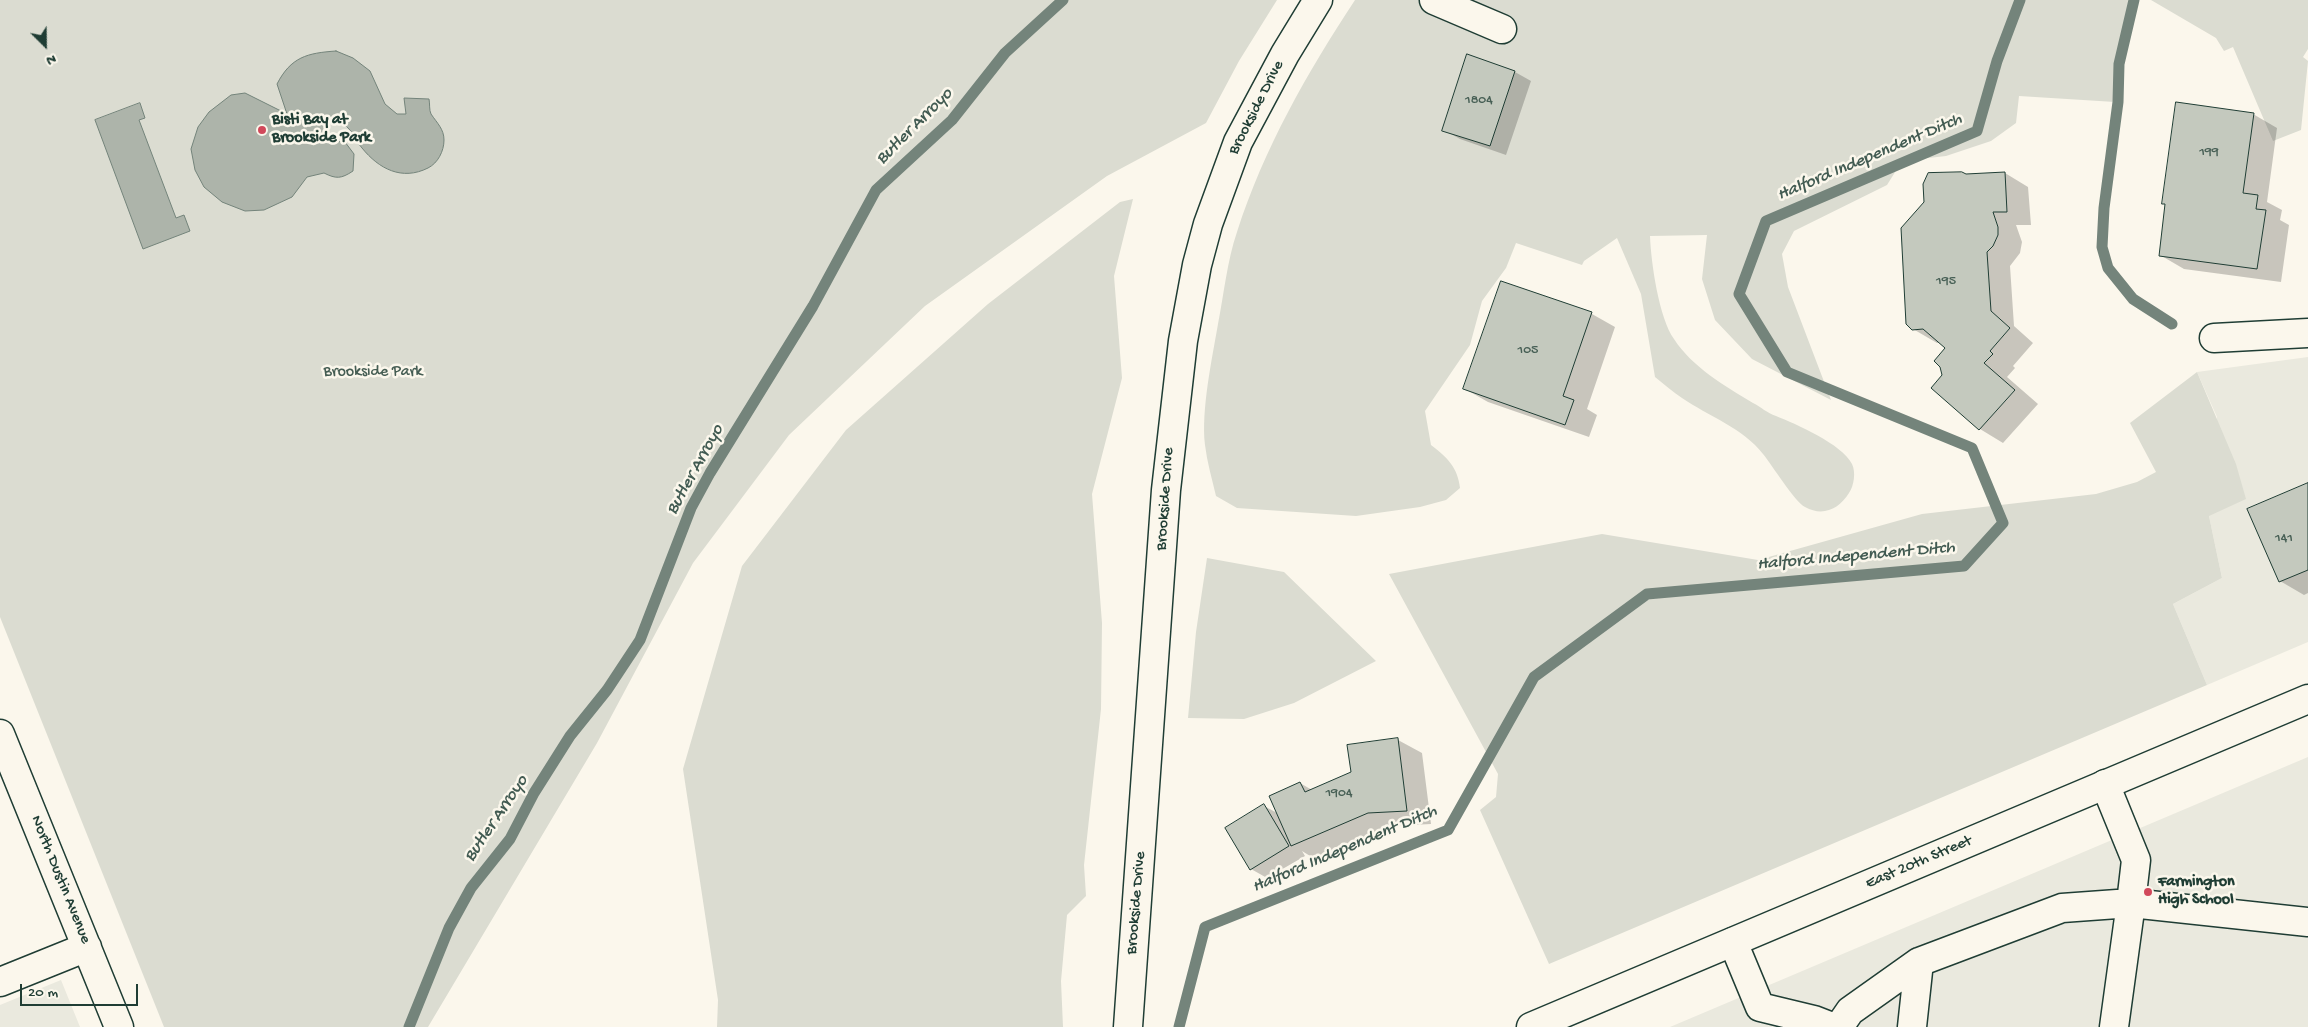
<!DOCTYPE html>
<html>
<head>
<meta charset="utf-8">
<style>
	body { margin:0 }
	#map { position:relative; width:2308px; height:1027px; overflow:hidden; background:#fbf7ec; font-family:"Gochi Hand",sans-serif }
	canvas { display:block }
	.north { position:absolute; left:20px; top:20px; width:50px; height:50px; -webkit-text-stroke:4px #fbf7ec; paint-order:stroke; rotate:157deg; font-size:14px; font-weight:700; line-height:20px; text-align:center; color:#1f3d34 }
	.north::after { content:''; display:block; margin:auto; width:18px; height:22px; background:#1f3d34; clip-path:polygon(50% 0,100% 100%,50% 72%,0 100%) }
	.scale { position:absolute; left:20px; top:984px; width:118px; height:22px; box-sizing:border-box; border:2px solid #1f3d34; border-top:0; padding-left:6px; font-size:15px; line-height:18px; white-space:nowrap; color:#1f3d34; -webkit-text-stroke:4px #fbf7ec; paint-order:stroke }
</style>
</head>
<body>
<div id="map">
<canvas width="2308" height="1027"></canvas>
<div class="north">N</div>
<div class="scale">20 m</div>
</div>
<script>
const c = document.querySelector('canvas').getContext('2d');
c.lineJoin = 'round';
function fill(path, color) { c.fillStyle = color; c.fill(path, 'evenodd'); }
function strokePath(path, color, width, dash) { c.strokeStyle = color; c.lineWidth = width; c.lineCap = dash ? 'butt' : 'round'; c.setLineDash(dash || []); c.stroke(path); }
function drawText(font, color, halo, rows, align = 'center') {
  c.font = font + ' "Gochi Hand",sans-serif'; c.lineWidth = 5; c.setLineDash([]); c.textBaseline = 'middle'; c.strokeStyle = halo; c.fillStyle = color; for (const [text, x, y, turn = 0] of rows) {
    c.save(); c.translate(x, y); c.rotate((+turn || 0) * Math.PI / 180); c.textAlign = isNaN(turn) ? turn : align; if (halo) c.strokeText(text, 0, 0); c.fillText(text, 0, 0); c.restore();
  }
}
const built = new Path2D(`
	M2308,357V642L2207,685L2173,604L2222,578L2209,516L2217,417L2197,372Z
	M2308,757V1027H1670Z
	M61,980L80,1027H0V1005Z`);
const green = new Path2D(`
	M0,0H1277L1239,61L1206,123L1107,176L925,306L789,435L693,563L597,743L428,1027H164L0,617Z
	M1355,0H2137L2115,102L2019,96L2016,123L1991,141L1946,156L1902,161L1887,185L1794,231L1782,254L1788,287L1831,400L1752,359L1715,320L1702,279L1707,235L1650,236C1651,263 1659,318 1674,339C1692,367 1725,386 1753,403C1761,407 1767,413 1776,416C1796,424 1842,444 1852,464C1856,472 1854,486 1849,493C1839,509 1823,517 1805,507C1795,502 1772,465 1763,454C1743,428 1708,416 1682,398C1673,392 1664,384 1655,377L1641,294L1617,238L1584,261L1582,265L1516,243L1506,268L1482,301L1470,345L1425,411L1431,445C1447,457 1458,468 1460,488L1446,500L1420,507L1356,516L1237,508L1216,496C1212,479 1207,462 1205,445C1201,410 1212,359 1218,324C1224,294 1227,261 1237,232C1264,148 1307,73 1355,0Z
	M2151,0H2308V49L2303,57L2308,61L2301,130L2273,141L2233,47L2224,51L2216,38Z
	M1133,199L1114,276L1122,378L1092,494L1102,623L1101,709L1084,865L1086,896L1067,915L1061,981L1063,1027H717L718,1000L683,769L742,566L846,430L988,304L1120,202Z
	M2197,372L2236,464L2246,499L2209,516L2222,578L2173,604L2207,685L1549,964L1480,810L1496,797L1498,774L1389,574L1602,534L1758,560L1922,514L2096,494L2137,482L2156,472L2130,423Z
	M1207,558L1284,572L1376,661L1294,703L1244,719L1188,718L1196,632Z`);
const water = new Path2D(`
	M336,51L353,58L370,71L385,104L397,114H406L404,98L429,99C430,104 429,110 431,114C437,123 444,129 444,140C444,151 438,163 428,168C402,181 379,169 362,148C355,140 353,130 343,124C339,121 330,122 325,122L330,141L345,142L354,154L353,171C341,179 336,179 324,173L307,177L292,197L264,210L245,211L222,202L204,187L195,170L191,149L198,127L209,112L231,95L245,93L287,114L277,84C291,57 307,53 336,51Z
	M140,103L145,118L139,120L176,218L184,215L190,231L143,249L95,120Z`);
const shadow = new Path2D(`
	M1515,72L1531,81L1506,155L1460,139L1444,130Z
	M2253,114L2277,128L2267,202L2282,210L2280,220L2289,225L2281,282L2184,269L2160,255L2166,205L2163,203Z
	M2005,173L2028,187L2031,225H2016L2022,242L2020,253L2010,266L2014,326L2033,343L2013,366L2015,368L2007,377L2038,404L2003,443L1980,429L1944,375L1941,367L1947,348L1940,343H1937L1913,329Z
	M1502,282L1592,314L1615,327L1587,409L1597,415L1589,437L1488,402L1465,389Z
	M2308,484V593L2304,595L2280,581Z
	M1398,740L1422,753L1431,824L1393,826L1315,859L1302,851L1305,856L1267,878L1251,869L1264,806L1279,814L1300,783L1312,790L1352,773Z`);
const stream = new Path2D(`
	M2134,0L2119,64L2118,102L2104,208L2102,247L2108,268L2133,299L2172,324
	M409,1027L449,928L471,888L510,839L534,793L570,736L607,690L640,640L691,508L710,473L813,306L876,190L952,120L1005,53L1063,0
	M1179,1027L1205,927L1448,830L1534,677L1647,594L1964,566L2003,523L1972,448L1787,372L1739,294L1766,221L1977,131L1997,61L2020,0`);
const building = new Path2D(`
	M1467,54L1515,71L1490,146L1442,131Z
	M2176,102L2254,113L2243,193L2258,195L2256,209L2266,210L2257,269L2159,256L2165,204H2162Z
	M1962,172L1966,174L2005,172L2007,212H1993L1998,227V235L1993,246L1987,252L1991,311L2010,328L1990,351L1993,354L1984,363L2015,390L1979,430L1931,388L1942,375L1940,367L1934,361L1945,348L1923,329L1912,330L1906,324L1901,228L1924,202L1923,184L1928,173Z
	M1501,281L1592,312L1563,396L1574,400L1565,425L1463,389Z
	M2308,483V570L2279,582L2247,509Z
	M1398,738L1407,811L1368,813L1291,846L1269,796L1300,782L1305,792L1351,772L1347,745Z
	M1264,804L1289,846L1250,870L1225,828Z`);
const minor = new Path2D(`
	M1434,0L1502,29
	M2214,338L2308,333
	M0,734L119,1027
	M1733,942L1760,1007L1814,1020L1832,1027
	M0,982L87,947
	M1839,1027L1850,1011L1919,962L2062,908L2131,903L2136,860L2105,784
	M1912,1027L1919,962
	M2114,1027L2131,903L2308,922`);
const major = new Path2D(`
	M1128,1027L1166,490L1183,341L1197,265L1208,224L1238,142L1285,54L1318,0
	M1531,1027L2308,699`);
const markers = [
	[262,130,5,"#d1495b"],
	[2148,892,5,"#d1495b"]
];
const numberNames = [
	["1804",1479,101],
	["199",2209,153],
	["195",1946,282],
	["105",1528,351],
	["141",2284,539],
	["1904",1339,794]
];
const streetNames = [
	["Brookside Drive",1257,108,-63],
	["Brookside Drive",1166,499,-86],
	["East 20th Street",1919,863,-23],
	["North Dustin Avenue",60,880,68],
	["Brookside Drive",1137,903,-85]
];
const poiNames = [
	["Bisti Bay at",272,121],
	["Brookside Park",272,139],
	["Farmington",2158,883],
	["High School",2158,901]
];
const parkNames = [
	["Brookside Park",373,373]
];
const waterNames = [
	["Butler Arroyo",915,127,-45],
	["Halford Independent Ditch",1870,158,-23],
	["Butler Arroyo",696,470,-61],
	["Halford Independent Ditch",1856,557,-5],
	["Butler Arroyo",497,819,-56],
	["Halford Independent Ditch",1345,850,-23]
];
fill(built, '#eae9de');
fill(green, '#dbdcd1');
fill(water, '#adb4aa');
strokePath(water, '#74847b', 1);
fill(shadow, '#0003');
strokePath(stream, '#74847b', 11);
fill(building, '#c4c9be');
strokePath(building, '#1f3d34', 1);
strokePath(minor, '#1f3d34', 31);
strokePath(major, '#1f3d34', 31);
strokePath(minor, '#fbf7ec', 28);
strokePath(major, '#fbf7ec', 28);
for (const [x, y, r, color] of markers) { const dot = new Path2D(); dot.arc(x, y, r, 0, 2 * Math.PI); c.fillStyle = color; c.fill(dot); strokePath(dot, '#fbf7ec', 2); }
drawText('14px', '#486056', null, numberNames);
drawText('16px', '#1f3d34', '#fbf7ec', streetNames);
drawText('bold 16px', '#1f3d34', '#fbf7ec', poiNames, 'left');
drawText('16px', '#455d53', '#fbf7ec', parkNames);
drawText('italic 18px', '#425b52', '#fbf7ec', waterNames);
</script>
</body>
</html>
